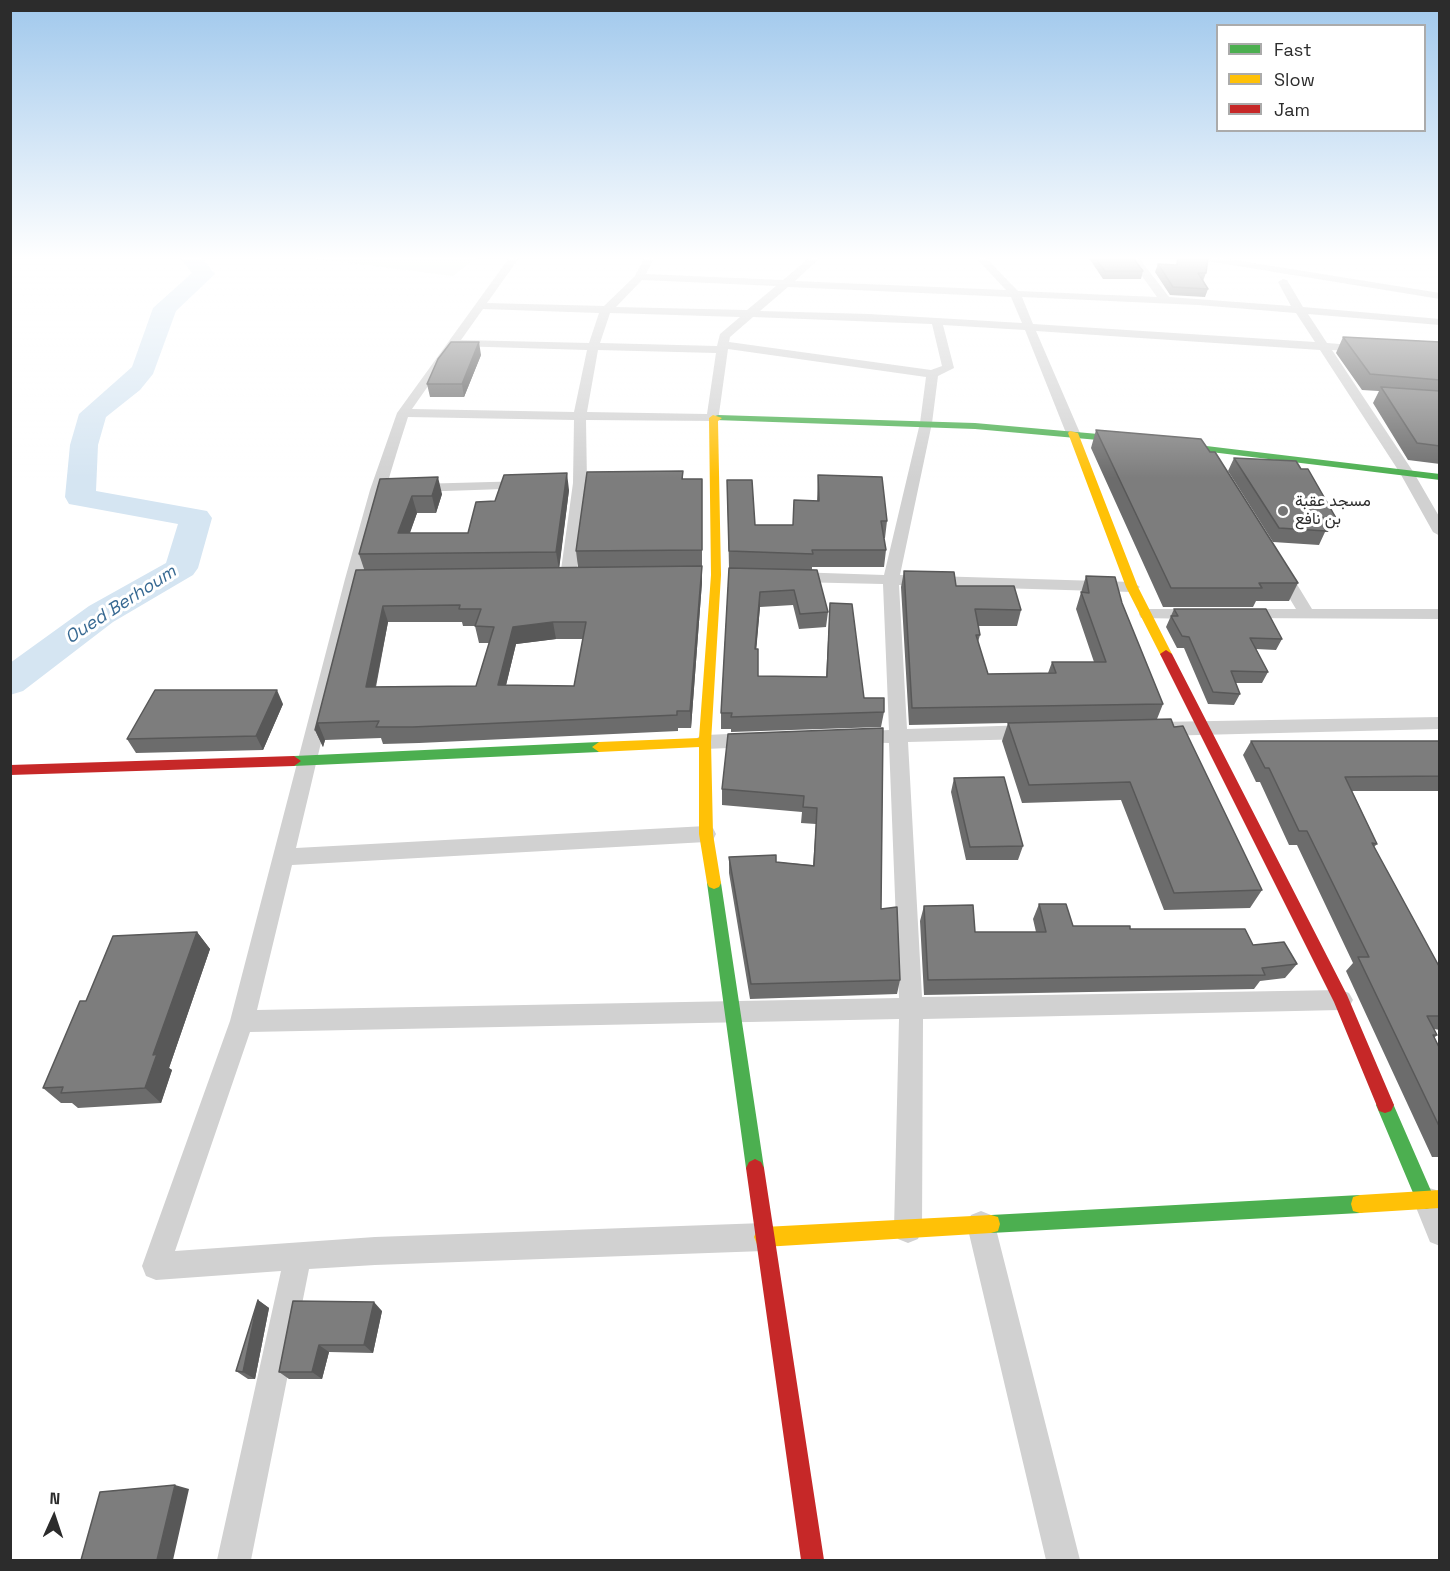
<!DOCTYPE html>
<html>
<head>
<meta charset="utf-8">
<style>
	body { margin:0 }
	#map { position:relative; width:1450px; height:1571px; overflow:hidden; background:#fff; font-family:"Space Grotesk",sans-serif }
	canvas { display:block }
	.frame { position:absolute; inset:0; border:12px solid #2c2c2c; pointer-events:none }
	.legend { position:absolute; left:1216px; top:24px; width:210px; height:108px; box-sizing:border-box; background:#fff; border:2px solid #ababab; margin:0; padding:8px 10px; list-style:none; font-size:18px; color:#2c2c2c }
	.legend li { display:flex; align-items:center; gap:12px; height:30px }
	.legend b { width:30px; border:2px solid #ababab }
	.north { position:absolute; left:24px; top:1487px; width:60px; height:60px; -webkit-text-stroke:4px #fff; paint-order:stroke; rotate:3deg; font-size:16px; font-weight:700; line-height:24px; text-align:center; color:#2c2c2c }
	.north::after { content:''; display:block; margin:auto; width:21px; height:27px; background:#2c2c2c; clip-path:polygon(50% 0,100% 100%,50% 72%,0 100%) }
</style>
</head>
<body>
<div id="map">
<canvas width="1450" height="1571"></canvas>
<div class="frame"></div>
<ul class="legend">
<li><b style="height:8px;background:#4caf50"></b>Fast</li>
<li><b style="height:8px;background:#ffc107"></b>Slow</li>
<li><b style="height:8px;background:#c62828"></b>Jam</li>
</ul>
<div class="north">N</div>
</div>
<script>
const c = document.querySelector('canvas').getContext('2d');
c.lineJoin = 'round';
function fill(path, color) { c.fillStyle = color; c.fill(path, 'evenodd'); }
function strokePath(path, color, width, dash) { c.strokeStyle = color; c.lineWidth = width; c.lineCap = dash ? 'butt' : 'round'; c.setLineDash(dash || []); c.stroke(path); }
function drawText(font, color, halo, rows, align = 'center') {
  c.font = font + ' "Space Grotesk",Vazirmatn,sans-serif'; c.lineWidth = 6; c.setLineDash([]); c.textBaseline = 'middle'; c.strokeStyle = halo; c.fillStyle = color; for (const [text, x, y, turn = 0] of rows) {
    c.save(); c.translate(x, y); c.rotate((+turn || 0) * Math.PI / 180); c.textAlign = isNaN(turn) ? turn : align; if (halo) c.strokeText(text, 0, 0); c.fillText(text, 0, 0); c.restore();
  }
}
const green = new Path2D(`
	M309,258H476L453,276Z`);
const river = new Path2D(`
	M180,258H202L215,274L176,311L153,374L140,390L106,417L98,445L96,491L207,511L212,518L198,568L193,575L113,622L23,691L10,695V663L89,606L166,563L178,524L80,506L69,504L65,497L70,445L79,414L132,367L153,308L192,273Z`);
const street = new Path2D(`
	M509,258H519L487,303L604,306L635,276L644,258H654L646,274L783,280L809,258H820L795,281L1006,290L976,258H986L1018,291L1157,297L1129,258H1139L1169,297L1291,306L1278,282L1283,279L1287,280L1303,307L1440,319V325L1308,314L1327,343L1365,346L1371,349L1365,352L1332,350L1414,473L1440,518V536L1433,532L1400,473L1320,350L1036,331L1080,433L1073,437L1066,433L1025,330L943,325L954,368L938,376L932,423L900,575L1132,582L1140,587L1132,592L899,585L907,729L1029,725L1036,727L1038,732L1036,737L1029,739L908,742L922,997L1341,990L1349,993L1353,1000L1349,1007L1341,1010L923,1019L922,1229L918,1239L908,1243L898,1239L894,1229L899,1019L250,1032L175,1251L375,1237L764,1223L774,1227L778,1237L774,1247L764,1251L375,1265L309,1269L251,1560H217L281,1271L156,1280L146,1276L142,1266L230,1021L345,579L370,490L397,413ZM642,280L776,286L747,310L616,307ZM788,287L1011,297L1022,323L869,314L760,311ZM1022,297L1198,305L1296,313L1315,342L1033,324ZM483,309L599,313L589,343L461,340ZM610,313L740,317L720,334L717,346L600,343ZM753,317L932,324L942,366L931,370L729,342L730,337ZM456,346L587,350L574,412L412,409ZM728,349L926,377L920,423L884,575L794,572L786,577L794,582L883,584L889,730L851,732L849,737L851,742L889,743L899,998L257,1010L292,865L706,842L713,840L716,834L713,828L706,826L296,848C331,704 362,558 408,417L574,420L573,483L560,577L568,582L576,577L587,483L586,420L718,421ZM598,350L716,353L707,414L587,412Z
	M1202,258H1223L1440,293V299L1207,261Z
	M528,481L533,482L535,485L533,488L416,492L409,488L416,484Z
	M1281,566L1287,568L1312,609H1440V619L1236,618L1234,614L1236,610L1242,609H1296L1273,571Z
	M1147,609H1198L1204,610L1206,614L1204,618L1198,619L1141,618L1139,614L1141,610Z
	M1440,717V729L1158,736L1151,734L1149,729L1151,724L1158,722Z
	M753,733L760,735L762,740L760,745L753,747L705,749L698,747L696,742L698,737L705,735Z
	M1426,1187L1436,1190L1440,1199V1246L1430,1242L1413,1200L1416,1190Z
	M981,1211L991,1215L995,1225L1080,1560H1046L967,1225L971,1215Z`);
const fast = new Path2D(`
	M718,415L975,423L1132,437L1137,440L1132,443L975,429L715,420V416Z
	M1173,442L1440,474V480L1170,447L1168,445Z
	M599,742L606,747L599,752L294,766L287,761L294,756Z
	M714,877L719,879L721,883L764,1168L761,1174L755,1177L749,1174L746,1168L707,883L709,879Z
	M1385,1097L1391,1099L1435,1200L1433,1207L1426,1209L1419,1207L1376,1105L1379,1099Z
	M1360,1195L1367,1197L1369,1204L1367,1211L1360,1213L991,1233L984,1231L982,1224L984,1217L991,1215Z`);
const slow = new Path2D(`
	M713,415L722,418L718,421L721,575L711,742L713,834L721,883L719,887L714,889L709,887L707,883L699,834V747L599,752L592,747L599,742L699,738L711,575L709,418Z
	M1070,431L1078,433L1138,587L1172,654L1170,657H1162L1160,654L1126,587L1068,433Z
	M1440,1190V1208L1360,1213L1353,1211L1351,1204L1353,1197L1360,1195Z
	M991,1215L998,1217L1000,1224L998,1231L991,1233L764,1247L757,1244L754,1237L757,1230L764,1227Z`);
const jam = new Path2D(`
	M1166,650L1172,654L1347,995L1394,1105L1391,1111L1385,1113L1379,1111L1334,1002L1160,654Z
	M294,756L301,761L294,766L10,775V765Z
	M755,1159L761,1162L764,1168L824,1560H801L746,1168L749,1162Z`);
const wall = new Path2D(`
	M1089,258H1133L1143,271L1141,279H1103Z
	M1178,258H1208L1206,273L1203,281L1208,289L1205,297L1170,295L1155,272L1158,264L1176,265Z
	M1343,337L1440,342V464L1408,460L1373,403L1379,391L1362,390L1336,353Z
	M481,355L464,397H430L427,384Z
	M1096,430L1298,583L1289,601H1256L1253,607H1163L1091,448Z
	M1234,458L1301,469L1336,518L1328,532H1325L1319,545L1273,542L1228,471Z
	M683,471V479H702V582L691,728H678V731L419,743L383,744L381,738L325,740L323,747L315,730L364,569L359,554L380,479L442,494L436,513H417L410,533H468L495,501L569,490L559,567H578L576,551ZM388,622H462L463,626H475L479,643H489L476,686L376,687ZM556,639H583L574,686L506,685L516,644Z
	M818,475L887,521L885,538H884L886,550L884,567H812V570L828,612L826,627L799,629L793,605L760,607L756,649L758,676L826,677L830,603L864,698L884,712L881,727L731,732V729H721V713L729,568L727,480L755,525H793L817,501Z
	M904,571L956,586L1021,610L1017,626H978L980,635L978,642L988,674L1048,673L1052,662H1094L1076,609L1086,576L1122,603L1163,704L1157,719L1174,727L1262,890L1250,908L1164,910L1121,800L1022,803L1002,741L1008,723L909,725L901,587Z
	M1174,609L1282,639L1276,650L1256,649L1268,672L1262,683H1235L1240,694L1234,705L1208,704L1184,648H1177L1166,627Z
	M283,704L263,750L136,753L127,739Z
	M883,728L881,909L900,980L897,994L750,999L729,873V857L776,862L813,865L816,824L801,823L802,812L722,805V789Z
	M1251,741H1440V791H1352L1377,844L1374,847L1440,968V1030L1434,1029L1437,1035L1434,1038L1440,1049V1157H1432L1346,971L1353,963L1297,845H1289L1260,782H1256L1243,755Z
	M954,778L1023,846L1018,860H966L951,792Z
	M1039,904L1073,926L1130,929L1253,945L1297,964L1285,978L1260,981L1254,989L924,995L920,921L924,906L975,932H1036L1033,919Z
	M197,932L210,949L169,1068L172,1070L161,1103L78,1108L72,1103H61L43,1088L86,1001Z
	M258,1300L269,1308L255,1379H248L236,1371Z
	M293,1301L382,1311L373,1353L329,1352L322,1379H289L279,1372Z`);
const shadedWall = new Path2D(`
	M479,342L481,355L464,397L462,384Z
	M567,473L569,490L559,570L556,552Z
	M438,477L442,494L436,513L432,496Z
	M412,496L417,513L403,551L398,533Z
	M702,566V582L691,728L690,711Z
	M760,592V607L755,664V649Z
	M383,606L388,622L372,704L366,687Z
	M553,622L556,639L516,644L502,702L498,685L513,627Z
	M277,690L283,704L263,750L256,736Z
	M318,723L325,740L323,747L315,730Z
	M197,932L210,949L169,1068L172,1070L161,1103L145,1088L153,1055Z
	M258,1300L269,1308L255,1379L243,1372Z
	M374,1302L382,1311L373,1353L364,1345Z
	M319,1345L329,1352L322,1379L312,1372Z
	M175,1485L189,1489L173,1560H157Z`);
const building = new Path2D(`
	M1095,258H1133L1143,271H1105Z
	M1178,258H1208L1206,273H1198L1208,289L1173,287L1158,264L1177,265Z
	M1343,337L1440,342V380L1370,374Z
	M451,342H479L462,384H427L438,359Z
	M1381,387L1440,391V446L1417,443Z
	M1096,430L1201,439L1210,452H1215L1298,583H1259L1262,588H1171Z
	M1234,458L1296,461L1301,469H1308L1336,518H1319L1326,531L1279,528Z
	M683,471L682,479H702V550L576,551L587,472Z
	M567,473L556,552L359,554L380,479L438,477L432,496H412L398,533H468L476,502L495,501L504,475Z
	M818,475L882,477L887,521H881L886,550H812L813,554L729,551L727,480H752L755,525H793L794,500L819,501Z
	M702,566L690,711H677V715L413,727H376L379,721L318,723L315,730L356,570ZM460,605L459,609H481L475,626L494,627L476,686L366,687L383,606ZM553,622H586L574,686L498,685L513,627Z
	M729,568L817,570L828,612L800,614L794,590L760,592L755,649H758V676L827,677L830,603L852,604L864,698H884V712L731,717L732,713H721Z
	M904,571L954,572L956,586H1014L1021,610L975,609L980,635H976L988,674L1056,673L1052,662H1106L1081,592L1089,593L1086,576L1115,577L1122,603L1163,704L912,708Z
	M1174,609H1266L1282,639L1250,638L1268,672L1231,671L1240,694L1213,692L1189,637L1182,636L1171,616H1178Z
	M155,690H277L256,736L127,739Z
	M1171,719L1174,727L1183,726L1262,890L1174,893L1130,782L1029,785L1008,723Z
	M883,728L881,909L897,907L900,980L751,984L729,857L776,855V862L814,866L817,808L803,807L804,796L722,789L728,734Z
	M1251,741H1440V776L1345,777L1377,844L1372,843L1440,968V1016H1427L1437,1035H1433L1440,1049V1128L1358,957H1369L1307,831H1299L1269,768H1265Z
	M1004,777L1023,846L970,847L954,778Z
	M1039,904H1066L1073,926H1130V929H1245L1253,945L1284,942L1297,964L1262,968L1265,975L928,980L924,906L973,905L975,932H1046Z
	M197,932L153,1055L157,1054L145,1088L61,1093L63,1087L43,1088L80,1001H86L113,936Z
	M258,1300L243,1372L236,1371Z
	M293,1301L374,1302L364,1345H319L312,1372H279Z
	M175,1485L157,1560H81L100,1492Z`);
const markers = [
	[1283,511,6,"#767676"]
];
const farPoinames = [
	["مسجد عقبة",1295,502],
	["بن نافع",1295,520]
];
const farWaternames = [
	["Oued Berhoum",121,605,-33]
];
fill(green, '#eef4ea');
fill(river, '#d5e5f2');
fill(street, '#d1d1d1');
fill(fast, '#4caf50');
fill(slow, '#ffc107');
fill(jam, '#c62828');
fill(wall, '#6c6c6c');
fill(shadedWall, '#585858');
fill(building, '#7d7d7d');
strokePath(building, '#585858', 1.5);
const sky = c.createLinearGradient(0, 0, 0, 478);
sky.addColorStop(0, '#a0c8ec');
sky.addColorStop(0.54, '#fff');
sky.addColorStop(1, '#ffffff00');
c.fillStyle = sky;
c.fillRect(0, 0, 1450, 478);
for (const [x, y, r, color] of markers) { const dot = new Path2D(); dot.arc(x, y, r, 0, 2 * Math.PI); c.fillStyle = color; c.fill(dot); strokePath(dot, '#fff', 2); }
drawText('16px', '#2c2c2c', '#fff', farPoinames, 'left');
drawText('italic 18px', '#376992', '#fff', farWaternames);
</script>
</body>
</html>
